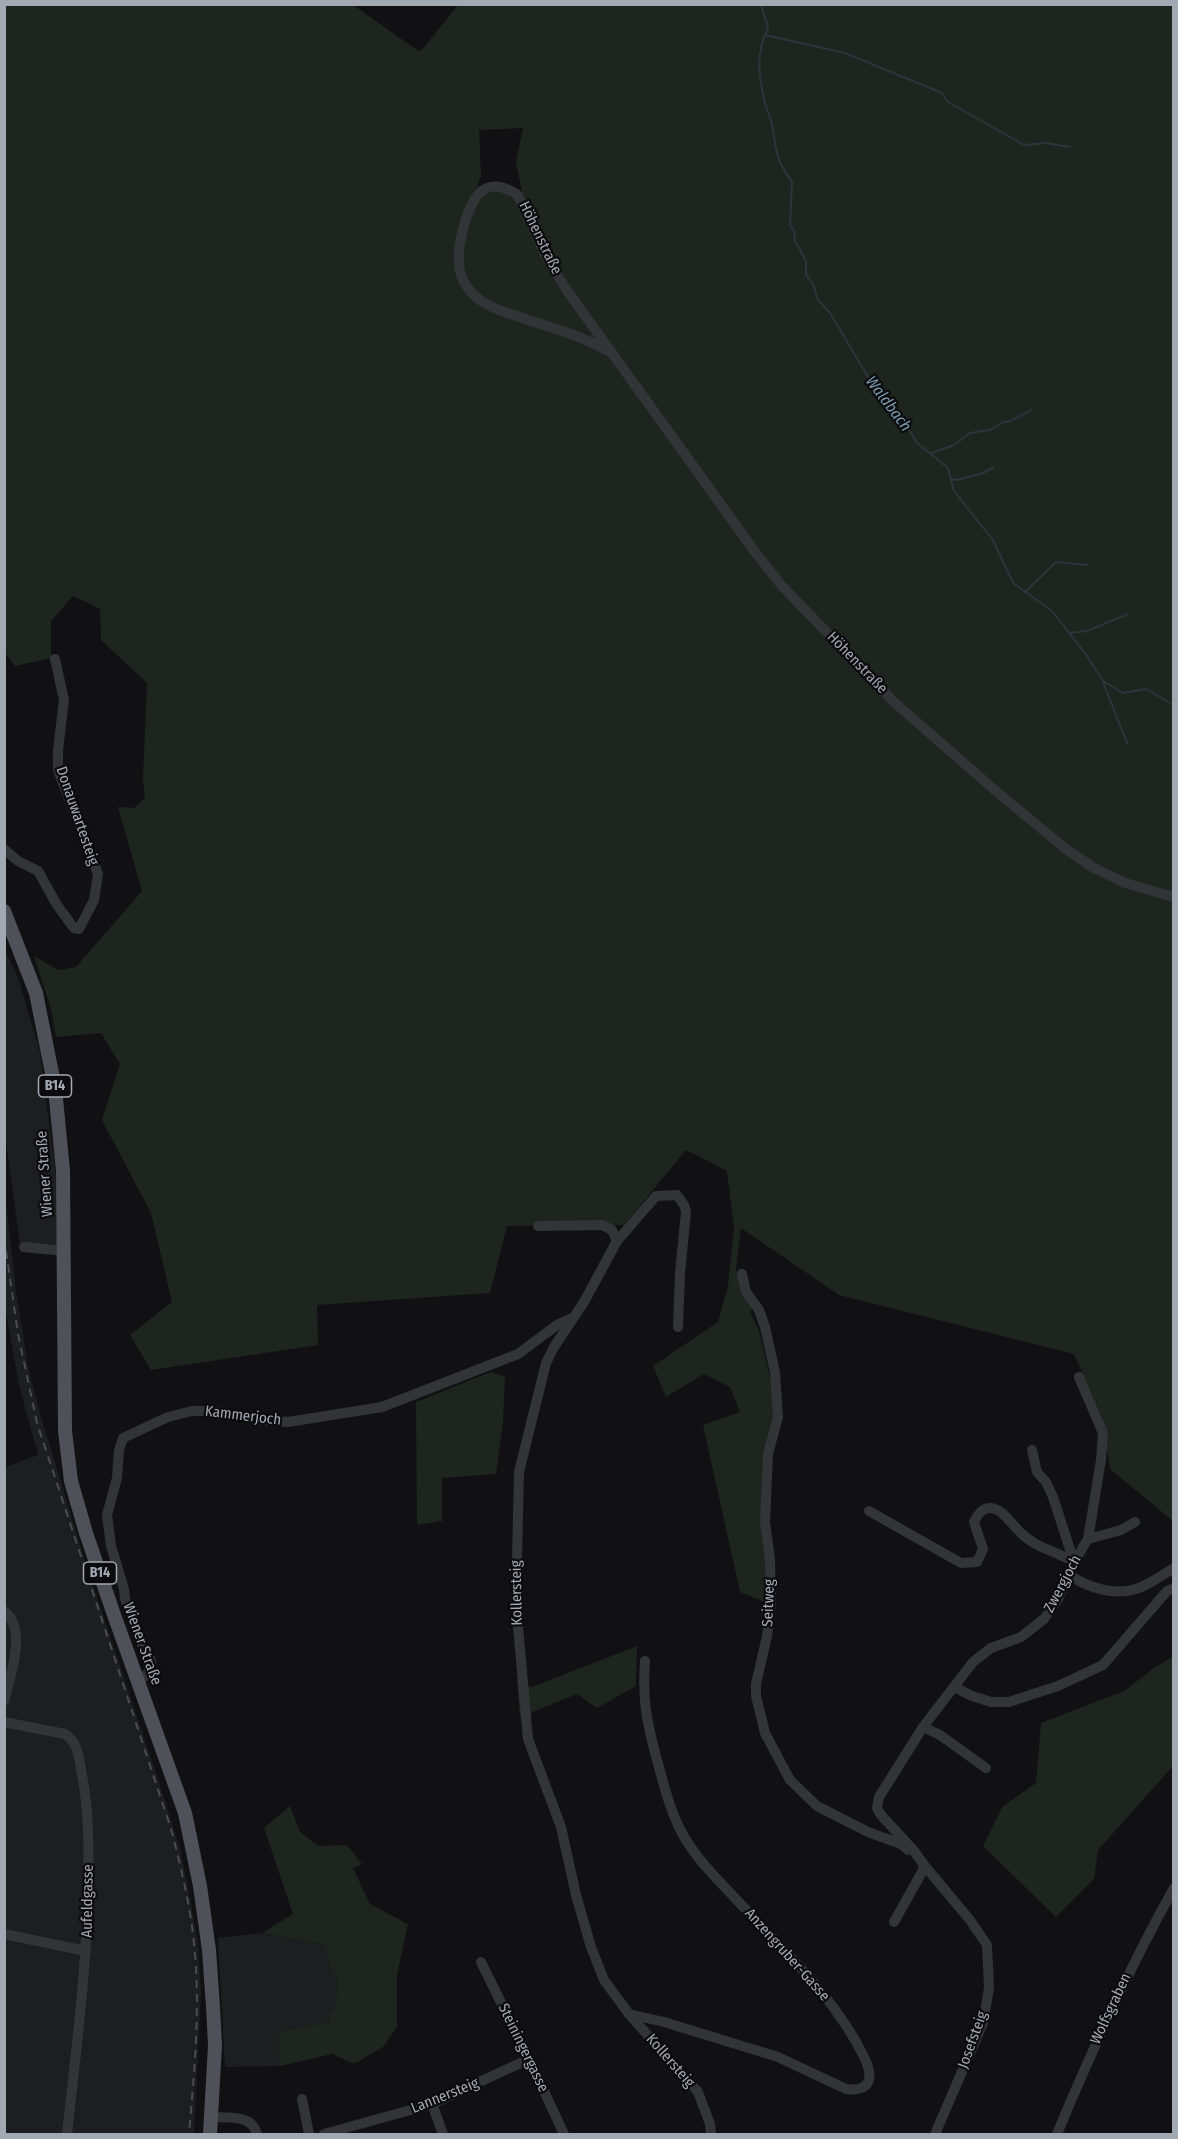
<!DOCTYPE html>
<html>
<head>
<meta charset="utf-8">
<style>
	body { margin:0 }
	#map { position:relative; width:1178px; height:2139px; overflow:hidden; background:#111113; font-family:"Fira Sans Condensed",sans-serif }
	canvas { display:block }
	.frame { position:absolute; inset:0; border:6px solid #a3a9b3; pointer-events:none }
</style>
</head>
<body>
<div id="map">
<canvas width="1178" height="2139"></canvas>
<div class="frame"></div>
</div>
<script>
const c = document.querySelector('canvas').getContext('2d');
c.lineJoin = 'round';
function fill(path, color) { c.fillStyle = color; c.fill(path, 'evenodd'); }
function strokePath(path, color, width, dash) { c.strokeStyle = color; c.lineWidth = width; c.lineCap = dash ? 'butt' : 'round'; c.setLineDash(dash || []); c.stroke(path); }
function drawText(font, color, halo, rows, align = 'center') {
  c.font = font + ' "Fira Sans Condensed",sans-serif'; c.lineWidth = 4.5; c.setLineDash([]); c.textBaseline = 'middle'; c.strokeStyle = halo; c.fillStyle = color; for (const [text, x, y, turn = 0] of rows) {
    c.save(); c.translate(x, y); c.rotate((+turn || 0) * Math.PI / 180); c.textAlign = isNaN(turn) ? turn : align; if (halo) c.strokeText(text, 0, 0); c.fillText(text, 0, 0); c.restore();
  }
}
const built = new Path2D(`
	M4,947L19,980L40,1052L56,1176L59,1249L20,1245L4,1126Z
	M4,1185L16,1290L28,1367L39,1410L88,1571L158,1779L180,1849L191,1903L198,1945L201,1992L194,2134H5V1467L38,1455L19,1385L5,1307Z
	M262,1933L326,1945L329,1963L338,1980L335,2008L330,2022L278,2032L280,2066L225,2067L218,1938Z`);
const green = new Path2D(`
	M5,5H353L417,50L421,51L458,5H1173V1521L1110,1469L1102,1417L1074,1354L839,1295L741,1228L736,1270L753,1309L750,1312L759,1331L779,1414L769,1449L766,1526L772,1605L740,1592L703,1425L740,1412L730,1387L704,1374L666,1397L653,1366L718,1322L728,1286L734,1228L727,1171L686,1150L624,1225L507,1226L490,1293L317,1305L318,1345L151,1370L130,1335L172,1302L151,1213L102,1120L120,1064L101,1033L56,1037L51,1009L34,956L58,970L76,967L142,891L118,807L134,808L145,798L143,779L147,683L101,640L100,609L73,596L51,621V658L15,666L5,653ZM523,128L516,162L522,192L482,186L477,187L481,176L479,130Z
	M491,1372L505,1377L503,1421L496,1474L442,1478V1521L417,1525L416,1402Z
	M637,1646L636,1686L597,1708L577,1694L520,1717L517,1680L532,1687Z
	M1173,1656V1766L1098,1850L1094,1879L1056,1917L983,1846L1002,1807L1036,1783L1041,1723L1124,1691L1154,1668Z
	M290,1806L300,1832L318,1846L347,1845L362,1864L353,1868L370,1904L408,1924L397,1975V2027L383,2047L354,2064L332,2054L280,2066L278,2032L330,2022V2012L335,2008L338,1980L329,1963L326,1945L262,1933L293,1914L264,1828Z`);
const stream = new Path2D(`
	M763,4C760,13 768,20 768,29C755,51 759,79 765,103C767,111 771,118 772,125C777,153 775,159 792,182L790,226L794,230L795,241L806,261V275L813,284L818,300L830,313L874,387L897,410L917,443L948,468L954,491L993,540L1013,583L1052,611L1085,653L1103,681L1123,693L1146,689L1174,705
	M765,35L845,53L942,93L948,102L1024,145L1045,143L1070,147
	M932,453L954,445L970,433L990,430L1004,422L1011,421L1031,410
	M952,479L957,480L983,473L994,467
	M1025,592L1056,562L1087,565
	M1069,633L1087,631L1128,614
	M1103,682L1127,743`);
const minor = new Path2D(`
	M610,352C584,337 556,329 528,320C509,313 485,308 471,292C464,284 459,273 459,263C457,245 468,195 487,188C498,184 508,189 517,194L547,258L566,289L755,552L782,586L895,703L997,792L1066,849L1094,868L1125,883L1174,897
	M4,849L18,861L38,871L57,905L74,928L79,929L94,900L98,874L58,770V750L64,700L55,659
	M538,1226L602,1225L612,1230L617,1241
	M24,1247L65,1251
	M742,1274L746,1292L759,1310L765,1327L775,1372L778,1417L768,1454L765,1522L770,1560L771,1604L767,1636L756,1684V1696L765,1733L790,1780L817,1806L868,1832L901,1844L908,1850
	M678,1327L680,1273L686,1212L684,1205L677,1195L656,1196L617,1241L584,1302L554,1347L546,1363L519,1472L516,1604L528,1739L561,1827L576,1895L591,1947L604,1980L629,2014L698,2092L710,2124L711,2134
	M1032,1450L1037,1472L1046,1482L1053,1497L1074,1562
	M869,1511L961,1563L977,1562L983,1549L974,1522C977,1515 983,1507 991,1508C1003,1509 1012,1525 1020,1532C1035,1548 1056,1551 1074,1562
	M1088,1539L1121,1530L1135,1522
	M1069,1575C1087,1587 1113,1596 1136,1589C1149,1585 1162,1575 1174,1568
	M4,1611C28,1629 10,1676 4,1701
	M138,1683L148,1673L151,1668V1662L149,1655L140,1641L125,1599L124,1589L111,1546L107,1515L117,1478L119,1450L123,1438L168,1417L192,1411H213L261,1420L288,1422L382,1407L518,1354L557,1325L572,1318
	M954,1687L972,1696L991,1702H1009L1058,1686L1103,1665L1167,1591L1174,1588
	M4,1722L65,1734C79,1743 79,1760 82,1775C89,1811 89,1847 88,1884C87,1968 76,2051 67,2134
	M923,1727L940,1735L986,1768
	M894,1922L922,1872L924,1865
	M4,1934L86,1951
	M481,1962L529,2059L564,2134
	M629,2014L664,2022L778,2057L846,2089C870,2092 874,2079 865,2059C835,1996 780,1947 734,1897C715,1877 695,1857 682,1833C670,1811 664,1785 657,1760C647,1723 642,1700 645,1661
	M302,2099L309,2134
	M432,2104L443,2134
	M212,2117C229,2118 252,2114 257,2134
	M324,2134L432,2104L529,2059
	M935,2134L983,2023L989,1988L987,1945L970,1920L924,1865L914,1851L881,1815L877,1808L879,1797L923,1727L973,1662L991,1648L1021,1637L1044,1619L1058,1599L1074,1562L1088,1539L1101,1460L1103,1433L1079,1377
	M1057,2134C1092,2050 1129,1968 1174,1888`);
const major = new Path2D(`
	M4,911L36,993L55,1088L63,1171L65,1431L71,1481L86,1533L113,1612L185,1813L200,1886L209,1950L213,2007L215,2045L210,2134`);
const rail = new Path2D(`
	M4,1237L18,1334L37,1423L171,1829C182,1871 192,1913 195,1955C200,2015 194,2075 189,2134`);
const shields = [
	[55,1086,33],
	[100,1573,33]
];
const shieldNames = [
	["B14",55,1086],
	["B14",100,1573]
];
const streetNames = [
	["Höhenstraße",540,238,64],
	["Höhenstraße",857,663,46],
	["Donauwartesteig",77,816,71],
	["Wiener Straße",45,1174,-94],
	["Kammerjoch",243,1416,7],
	["Zwergjoch",1063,1584,-62],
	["Kollersteig",517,1593,-91],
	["Seitweg",769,1603,-88],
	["Wiener Straße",142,1644,70],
	["Aufeldgasse",88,1901,-89],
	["Anzengruber-Gasse",787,1955,48],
	["Wolfsgraben",1111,2009,-65],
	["Josefsteig",973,2040,-70],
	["Steiningergasse",523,2048,64],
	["Kollersteig",670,2061,49],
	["Lannersteig",445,2096,-22]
];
const waterNames = [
	["Waldbach",888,404,53]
];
fill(built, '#1d1e20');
fill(green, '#1e251e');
strokePath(stream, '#2b353b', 2);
strokePath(minor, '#323438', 10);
strokePath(major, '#4e5157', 14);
strokePath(rail, '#494c51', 2, [8, 6]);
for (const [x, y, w] of shields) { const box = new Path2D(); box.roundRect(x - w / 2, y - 11, w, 22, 4.5); c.fillStyle = '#0c0c0e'; c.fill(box); strokePath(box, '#a3a9b3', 1.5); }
drawText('bold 14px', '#a3a9b3', null, shieldNames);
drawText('15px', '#a3a9b3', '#0c0c0e', streetNames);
drawText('italic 16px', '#7a9aaf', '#0c0c0e', waterNames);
</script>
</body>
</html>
